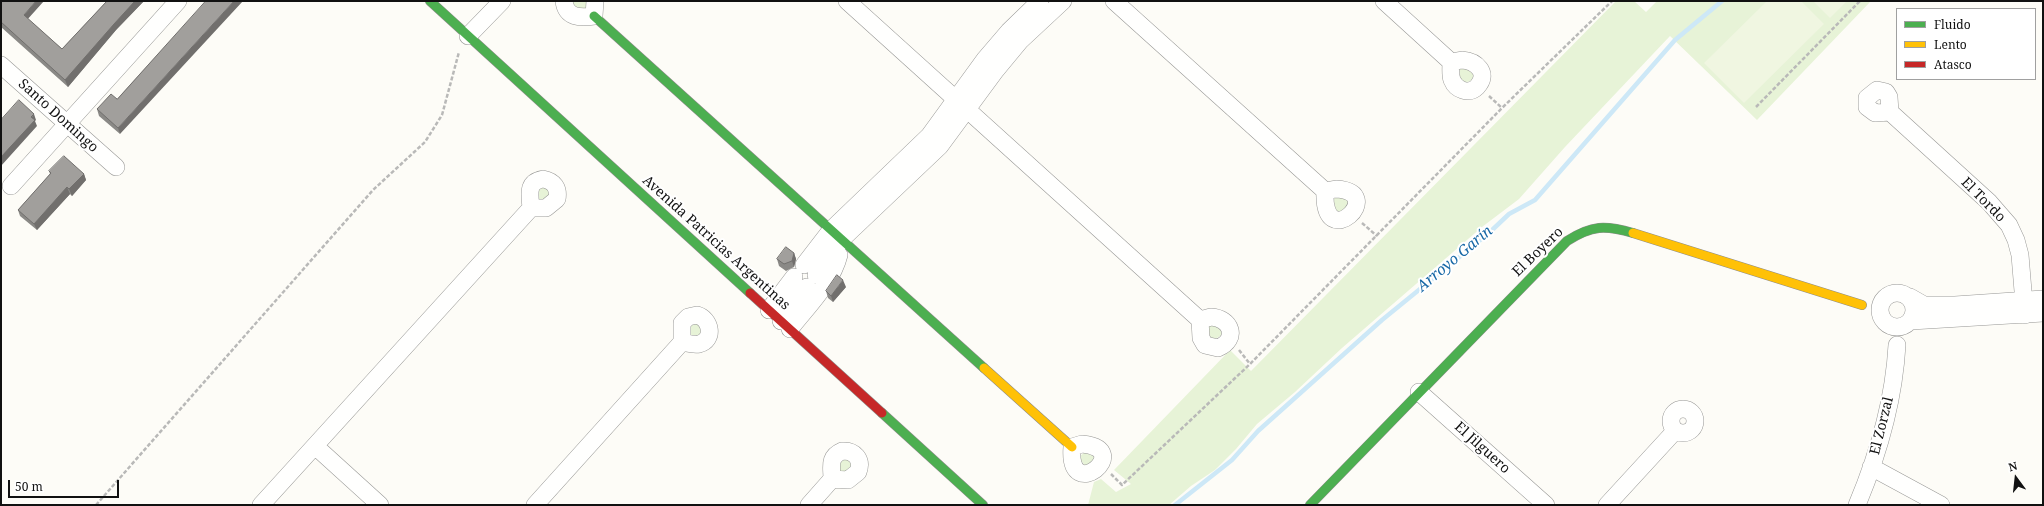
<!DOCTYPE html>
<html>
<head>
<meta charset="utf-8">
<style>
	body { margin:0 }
	#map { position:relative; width:2044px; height:506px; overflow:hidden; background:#fdfcf7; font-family:"Noto Serif",serif }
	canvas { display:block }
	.frame { position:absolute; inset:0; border:2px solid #111; pointer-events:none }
	.legend { position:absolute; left:1896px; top:8px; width:140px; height:72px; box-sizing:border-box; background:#fff; border:1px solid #a0a0a0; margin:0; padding:5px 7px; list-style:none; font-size:12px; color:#111 }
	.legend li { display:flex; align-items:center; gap:8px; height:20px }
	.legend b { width:20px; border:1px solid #a0a0a0 }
	.north { position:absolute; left:1996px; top:458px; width:40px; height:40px; -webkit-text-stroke:3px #fff; paint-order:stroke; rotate:345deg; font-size:11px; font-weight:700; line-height:16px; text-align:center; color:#111 }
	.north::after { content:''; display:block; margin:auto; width:14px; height:18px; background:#111; clip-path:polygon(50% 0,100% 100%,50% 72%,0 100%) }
	.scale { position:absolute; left:8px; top:480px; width:111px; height:18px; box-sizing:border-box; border:2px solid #111; border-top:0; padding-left:5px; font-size:12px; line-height:14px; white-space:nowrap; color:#111; -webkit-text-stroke:3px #fff; paint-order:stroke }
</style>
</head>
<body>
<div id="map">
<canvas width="2044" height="506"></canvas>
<div class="frame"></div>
<ul class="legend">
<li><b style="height:5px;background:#4caf50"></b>Fluido</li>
<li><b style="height:5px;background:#ffc107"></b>Lento</li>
<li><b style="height:5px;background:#c62828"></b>Atasco</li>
</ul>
<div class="north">N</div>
<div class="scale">50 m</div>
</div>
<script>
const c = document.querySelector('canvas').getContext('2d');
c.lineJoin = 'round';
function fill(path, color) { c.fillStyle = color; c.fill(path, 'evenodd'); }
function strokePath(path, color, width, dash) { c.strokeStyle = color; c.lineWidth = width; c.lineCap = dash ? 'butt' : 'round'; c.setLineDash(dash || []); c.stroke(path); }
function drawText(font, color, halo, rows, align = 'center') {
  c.font = font + ' "Noto Serif",serif'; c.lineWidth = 4; c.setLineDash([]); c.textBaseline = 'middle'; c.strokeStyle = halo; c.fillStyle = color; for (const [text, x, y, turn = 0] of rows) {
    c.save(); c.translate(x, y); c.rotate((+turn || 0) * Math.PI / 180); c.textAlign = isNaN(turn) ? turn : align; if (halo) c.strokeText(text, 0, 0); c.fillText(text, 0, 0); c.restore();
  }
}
const green = new Path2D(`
	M570,1H589L586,9L577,10Z
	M1616,1H1634L1646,12L1657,1H1871L1757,120L1670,36L1565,147L1519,199L1482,227L1342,348L1295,392L1257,424L1236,449L1215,470L1191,486L1169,505H1088L1094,482L1101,479L1116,492L1131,484L1114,470L1230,350L1251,371Z
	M1458 74a8 8 0 1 1 16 0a8 8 0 1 1-16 0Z
	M542,184L553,193L539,202L534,189Z
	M1336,197H1344L1349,203L1343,212L1335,211L1334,199Z
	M689,322L702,323V336L688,335Z
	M1208,325H1221L1222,335L1215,339L1210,338L1207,328Z
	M1085,452L1092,455L1095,459L1087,469L1079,457Z
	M847,456L854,466L841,475L836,462Z`);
const pitch = new Path2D(`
	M1767,1H1801L1824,24L1744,103L1704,63Z
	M1813,1H1847L1830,18Z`);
const stream = new Path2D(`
	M1175,505L1232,460L1258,431L1382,320L1490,232L1509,214L1535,200L1675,40L1722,1`);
const path = new Path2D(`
	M1489,96L1502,108
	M1756,107L1860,1
	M1362,223L1377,236
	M1239,350L1250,364
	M1111,474L1122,485L1250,364L1502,108L1612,1
	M96,505L373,190L425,142L442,115L459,52`);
const street = new Path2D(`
	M564,1C566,18 580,18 594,16L595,1
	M847,1L1200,320
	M1114,1L1325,191
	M1384,1L1451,62
	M468,36L502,1
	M1462,60C1476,61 1490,73 1477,87C1469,95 1456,90 1452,80C1450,75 1451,68 1451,62Z
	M1,65L116,167
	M1877,90L1886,92L1889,97L1890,112L1875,113L1867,107V98Z
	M1890,112L1989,202L2009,225L2016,240L2020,255L2025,315
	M543,179C554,181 559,188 557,199L546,208H531C530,195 526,182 543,179Z
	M11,186L178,1
	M1336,189C1389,192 1322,256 1325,191Z
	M804,265L831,230L929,136L985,59L1009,31L1040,1
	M816,275L842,239L940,146L996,70L1020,41L1063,1
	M1880 310a17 17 0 1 1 34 0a17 17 0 1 1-34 0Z
	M1910,297L1924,305H1955L2043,299
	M769,310L794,277
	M697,315C711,319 715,340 699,344C693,345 687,343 682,342V323L688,317Z
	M1211,317C1231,318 1239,339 1218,348L1205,345L1201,338L1200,320Z
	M781,321L807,287
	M1911,321L2043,313
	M790,329C807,307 832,283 839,255
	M1419,392L1546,505
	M1671 421a12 12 0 1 1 24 0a12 12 0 1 1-24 0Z
	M1082,444C1136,449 1067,506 1072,447Z
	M315,446L380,505
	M842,451C854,450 863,459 858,472L848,480L832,479C832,467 828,457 842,451Z
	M1871,467L1941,505
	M261,505L531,208
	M535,505L682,342
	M809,505L832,479
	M1607,505L1675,431
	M1857,505C1878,455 1894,399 1897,345`);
const fast = new Path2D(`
	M430,1L750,293
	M594,16L984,368
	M882,413L983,505
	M1310,505L1567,241C1592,225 1605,225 1633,233`);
const slow = new Path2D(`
	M1633,233L1862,305
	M984,368L1072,447`);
const jam = new Path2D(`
	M750,293L882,413`);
const wall = new Path2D(`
	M1,1L28,19L62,49L107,1H144L116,30L68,87L1,27Z
	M117,99L120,134L99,116L97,109Z
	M49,171L84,174L86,180L72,196L70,194L37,230L20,216L18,210L50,174Z
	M794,253L796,259L794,267L786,271L779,266L777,259Z
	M846,287L833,302L828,298L826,291Z`);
const shadedWall = new Path2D(`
	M36,1H44L26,21L24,15Z
	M135,1H144L116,30L68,87L65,80L114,24Z
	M234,1H243L120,134L118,128Z
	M34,114L36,120L35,121L37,126L1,166V157Z
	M84,174L86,180L72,196L69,189Z
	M67,187L70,194L37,230L34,224Z
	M794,253L796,259L794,267L792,261Z
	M843,280L846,287L833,302L831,296Z`);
const building = new Path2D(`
	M1,1H36L24,15L62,49L107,1H135L114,24L65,80L1,22Z
	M206,1H234L118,128L97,109L111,94L117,99Z
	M19,100L34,114L31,117L35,120L1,157V120Z
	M64,156L84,174L69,189L67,187L34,224L18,210L51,173L49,171Z
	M786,247L794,253L792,261L784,264L777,259Z
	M837,275L843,280L831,296L826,291Z`);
const streetNames = [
	["Santo Domingo",58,116,42],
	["El Tordo",1983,200,45],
	["Avenida Patricias Argentinas",716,243,42],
	["El Boyero",1538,252,-44],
	["El Zorzal",1882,426,-76],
	["El Jilguero",1482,448,42]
];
const waterNames = [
	["Arroyo Garín",1455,259,-40]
];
fill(green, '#e7f3d7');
fill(pitch, '#f0f6e1');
strokePath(stream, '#cde8f7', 4.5);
strokePath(street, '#979795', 18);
strokePath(fast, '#8e8d8b', 10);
strokePath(slow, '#8e8d8b', 10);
strokePath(jam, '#8e8d8b', 10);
strokePath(path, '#b9b9b8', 2.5, [4, 2]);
strokePath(street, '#fffffe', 17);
strokePath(fast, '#4caf50', 9);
strokePath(slow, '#ffc107', 9);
strokePath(jam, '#c62828', 9);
fill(wall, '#8a8986');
fill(shadedWall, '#716f6d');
fill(building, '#a19f9c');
strokePath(building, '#716f6d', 1);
drawText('14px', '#111', '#fff', streetNames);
drawText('italic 15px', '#1768a6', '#fff', waterNames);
</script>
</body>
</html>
